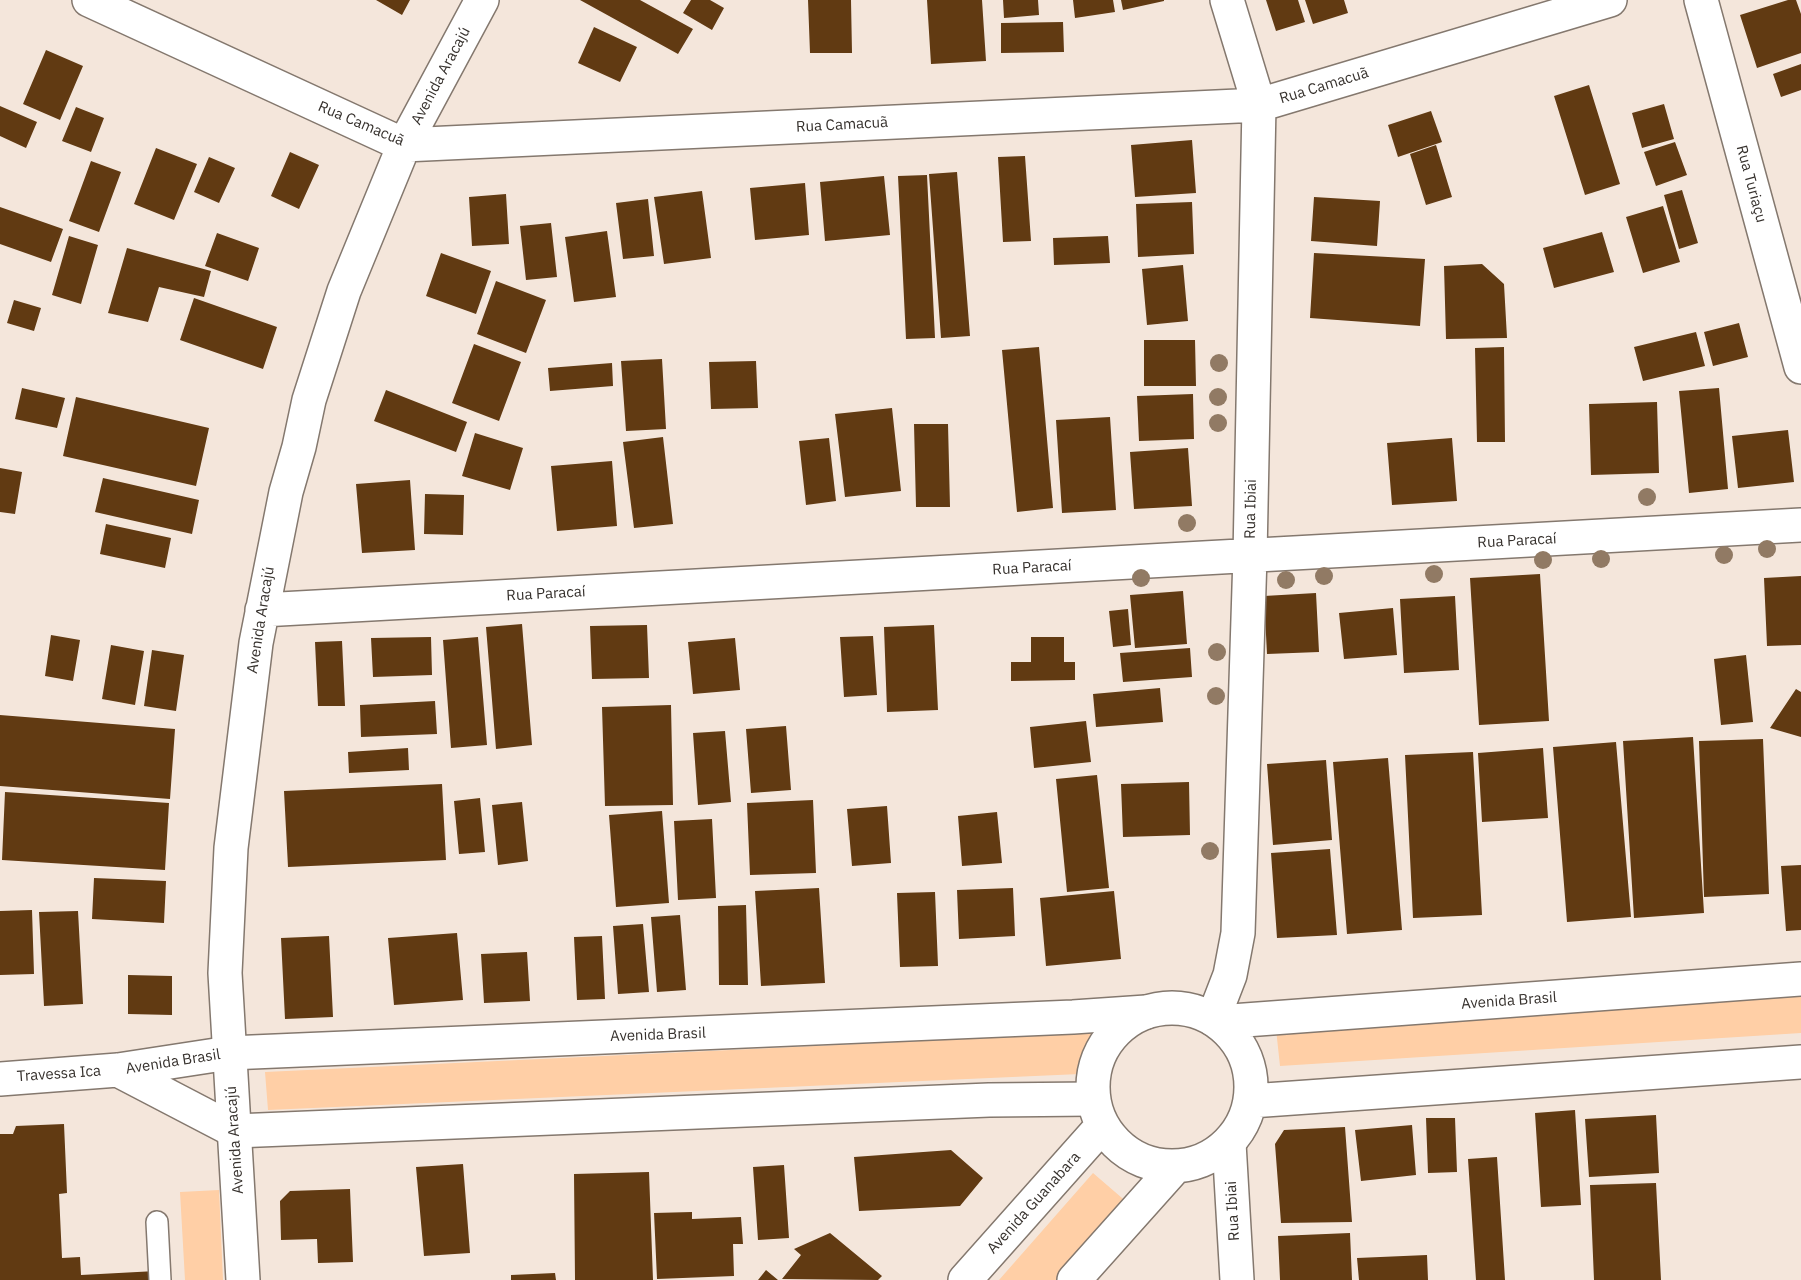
<!DOCTYPE html>
<html>
<head>
<meta charset="utf-8">
<style>
	body { margin:0 }
	canvas { display:block; background:#f4e6db }
</style>
</head>
<body>
<canvas width="1801" height="1280"></canvas>
<script>
const c = document.querySelector('canvas').getContext('2d');
c.lineJoin = 'round';
function fill(path, color) { c.fillStyle = color; c.fill(path, 'evenodd'); }
function strokePath(path, color, width, dash) { c.strokeStyle = color; c.lineWidth = width; c.lineCap = dash ? 'butt' : 'round'; c.setLineDash(dash || []); c.stroke(path); }
function drawText(font, color, halo, rows, align = 'center') {
  c.font = font + ' "IBM Plex Sans",sans-serif'; c.lineWidth = 6; c.setLineDash([]); c.textBaseline = 'middle'; c.strokeStyle = halo; c.fillStyle = color; for (const [text, x, y, turn = 0] of rows) {
    c.save(); c.translate(x, y); c.rotate((+turn || 0) * Math.PI / 180); c.textAlign = isNaN(turn) ? turn : align; if (halo) c.strokeText(text, 0, 0); c.fillText(text, 0, 0); c.restore();
  }
}
const green = new Path2D(`
	M1801,994V1033L1280,1066L1276,1029Z
	M1091,1033L1080,1074L268,1110L265,1072Z
	M1093,1173L1129,1204L1061,1280H999Z
	M219,1190L223,1280H185L180,1192Z`);
const building = new Path2D(`
	M376,0H410L402,15Z
	M580,0H640L693,29L678,54Z
	M691,0H710L724,8L712,30L683,13Z
	M808,0H851L852,53H810Z
	M927,0H982L986,61L931,64Z
	M1003,0H1038L1039,15L1004,18Z
	M1073,0H1113L1115,12L1075,18Z
	M1121,0H1164V1L1123,10Z
	M1266,0H1298L1305,22L1276,31Z
	M1305,0H1344L1348,13L1313,24Z
	M1788,0H1796L1801,14V53L1757,68L1740,15Z
	M1063,22L1064,52L1001,53V23Z
	M594,27L637,47L620,82L578,63Z
	M46,50L83,66L60,120L23,104Z
	M1801,64V90L1781,97L1773,74Z
	M1589,85L1620,184L1585,195L1554,96Z
	M1664,104L1674,139L1642,148L1632,113Z
	M0,106L37,122L26,148L0,136Z
	M76,107L104,118L91,152L62,141Z
	M1431,111L1442,142L1398,157L1388,125Z
	M1192,140L1196,193L1135,197L1131,145Z
	M1675,142L1687,175L1656,186L1644,152Z
	M1436,145L1452,197L1426,205L1410,154Z
	M156,148L197,164L174,220L134,204Z
	M290,152L319,165L299,209L271,196Z
	M1025,156L1031,241L1003,242L998,157Z
	M209,157L235,168L219,203L194,192Z
	M91,161L121,172L99,232L69,221Z
	M957,172L970,336L941,338L929,174Z
	M927,175L935,338L906,339L898,176Z
	M884,176L890,235L825,241L820,182Z
	M805,183L809,235L755,240L750,188Z
	M1682,190L1698,243L1679,249L1664,195Z
	M702,191L711,258L664,264L654,197Z
	M506,194L509,244L472,246L469,197Z
	M1314,197L1380,201L1377,246L1311,241Z
	M648,199L654,256L623,259L616,203Z
	M1192,202L1194,254L1138,257L1136,204Z
	M1663,206L1680,262L1643,273L1626,217Z
	M0,207L63,229L51,262L0,244Z
	M551,223L557,277L526,280L520,226Z
	M607,231L616,297L574,302L565,237Z
	M1602,232L1614,272L1554,288L1543,248Z
	M217,233L259,248L248,281L205,266Z
	M69,236L98,245L81,304L52,295Z
	M1108,236L1110,263L1054,265L1053,238Z
	M127,248L211,271L204,297L159,287L148,322L108,313Z
	M441,253L491,271L476,314L426,296Z
	M1314,253L1425,259L1420,326L1310,318Z
	M1482,264L1504,284L1507,338L1446,339L1444,266Z
	M1183,265L1188,321L1147,325L1142,269Z
	M496,281L546,300L526,353L477,334Z
	M194,298L277,327L263,369L180,340Z
	M14,300L41,308L34,331L7,323Z
	M1739,323L1748,357L1713,366L1704,332Z
	M1696,332L1705,366L1643,381L1634,347Z
	M1144,340H1195L1196,386H1144Z
	M474,344L521,362L499,421L452,403Z
	M1039,347L1053,508L1017,512L1002,350Z
	M1504,347L1505,442H1477L1475,348Z
	M662,359L666,429L626,431L621,361Z
	M756,361L758,408L711,409L709,362Z
	M612,363L613,386L550,391L548,368Z
	M22,388L65,398L57,428L15,419Z
	M1719,388L1728,489L1689,493L1679,391Z
	M386,390L467,422L456,452L374,421Z
	M1193,394L1194,439L1139,441L1137,396Z
	M76,397L209,428L196,486L63,456Z
	M1657,402L1659,473L1591,475L1589,404Z
	M892,408L901,491L845,497L835,414Z
	M1110,417L1116,510L1062,513L1056,420Z
	M914,424H948L950,507H916Z
	M1788,430L1794,482L1738,488L1732,436Z
	M475,433L523,448L510,490L462,476Z
	M663,437L673,524L634,528L623,442Z
	M829,438L836,501L806,505L799,441Z
	M1452,438L1457,501L1392,505L1387,443Z
	M1188,448L1192,506L1134,509L1130,452Z
	M612,461L617,526L557,531L551,466Z
	M0,468L22,472L15,514L0,512Z
	M103,478L199,500L192,534L95,512Z
	M410,480L415,550L362,553L356,484Z
	M425,494L464,495L463,535L424,534Z
	M106,524L171,538L165,568L100,554Z
	M1540,574L1549,721L1479,725L1470,578Z
	M1801,576V645L1767,646L1764,578Z
	M1183,591L1187,644L1135,648L1130,595Z
	M1316,593L1319,652L1267,654L1264,596Z
	M1455,596L1459,670L1404,673L1400,599Z
	M1393,608L1397,655L1344,659L1339,613Z
	M1128,609L1131,645L1113,647L1109,611Z
	M522,624L532,745L496,749L486,627Z
	M647,625L649,678L592,679L590,626Z
	M934,625L938,710L887,712L884,627Z
	M51,635L80,640L73,681L45,676Z
	M873,636L877,695L844,697L840,637Z
	M431,637L432,675L373,677L371,638Z
	M478,637L487,745L451,748L443,640Z
	M1031,637H1064V662H1075V680L1011,681V662H1031Z
	M735,638L740,690L693,694L688,642Z
	M342,641L345,706H318L315,642Z
	M111,645L144,651L135,705L102,699Z
	M1190,648L1192,677L1123,682L1120,653Z
	M152,650L184,655L176,711L144,706Z
	M1746,655L1753,722L1721,725L1714,659Z
	M1160,688L1163,722L1096,727L1093,694Z
	M1796,689L1801,692V737L1770,728Z
	M435,701L437,734L361,737L360,705Z
	M671,705L673,805L605,806L602,707Z
	M0,715L175,729L170,799L0,786Z
	M1086,721L1091,762L1034,768L1030,727Z
	M786,726L791,790L751,793L746,729Z
	M725,731L731,802L698,805L693,733Z
	M1693,737L1704,913L1634,918L1623,741Z
	M1763,739L1769,894L1704,897L1699,741Z
	M1616,742L1631,917L1567,922L1553,747Z
	M408,748L409,770L349,773L348,752Z
	M1543,748L1548,818L1482,822L1478,753Z
	M1473,752L1482,915L1413,918L1405,755Z
	M1388,758L1402,930L1347,934L1333,762Z
	M1326,760L1332,840L1273,845L1267,764Z
	M1097,775L1109,888L1067,892L1056,779Z
	M1189,782L1190,835L1123,837L1121,784Z
	M442,784L446,860L288,867L284,791Z
	M5,792L169,803L165,870L2,860Z
	M480,798L485,852L459,854L454,801Z
	M813,800L816,873L750,875L747,803Z
	M522,802L528,861L498,865L492,805Z
	M887,806L891,863L852,866L847,809Z
	M662,811L669,903L616,907L609,815Z
	M997,812L1002,863L962,866L958,816Z
	M712,819L716,898L678,900L674,821Z
	M1330,849L1337,935L1277,938L1271,853Z
	M1801,865V930L1786,931L1781,866Z
	M94,878L166,881L164,923L92,919Z
	M819,888L825,983L761,986L755,891Z
	M1013,888L1015,936L959,939L957,890Z
	M1114,891L1121,959L1046,966L1040,898Z
	M935,892L938,966L900,967L897,893Z
	M746,905L748,985H719L718,906Z
	M32,910L34,974L0,975V911Z
	M78,911L83,1004L44,1006L39,912Z
	M680,915L686,990L657,992L651,917Z
	M643,924L649,992L618,994L613,926Z
	M457,933L463,1000L394,1005L388,938Z
	M329,936L333,1017L285,1019L281,938Z
	M602,936L605,999L577,1000L574,937Z
	M527,952L530,1001L484,1003L481,954Z
	M128,975L172,976V1015L128,1014Z
	M1575,1110L1581,1205L1541,1207L1535,1113Z
	M1656,1115L1659,1173L1589,1177L1585,1119Z
	M1426,1118H1455L1457,1172L1428,1173Z
	M64,1124L67,1193L59,1194L62,1258L80,1257L81,1275L156,1271V1280H0V1134H13L16,1126Z
	M1412,1125L1416,1175L1361,1181L1355,1130Z
	M1345,1127L1352,1222L1281,1223L1275,1144L1284,1130Z
	M951,1150L983,1178L960,1206L859,1211L854,1157Z
	M1497,1157L1505,1280H1476L1468,1159Z
	M463,1164L470,1253L424,1256L416,1167Z
	M784,1165L789,1238L758,1240L753,1167Z
	M649,1172L653,1280H575L574,1174Z
	M1656,1183L1661,1280H1594L1590,1185Z
	M350,1189L353,1262L318,1263L317,1239L281,1240L280,1201L290,1191Z
	M692,1212V1219L741,1217L743,1244H733L734,1276L657,1279L654,1213Z
	M830,1233L882,1276L878,1280L782,1279L801,1255L794,1249Z
	M1350,1233L1352,1280H1280L1278,1236Z
	M1427,1255L1428,1280H1359L1357,1258Z
	M766,1270L778,1280H758Z
	M555,1273L556,1280H511V1275Z`);
const service = new Path2D(`
	M157,1222L160,1280`);
const minor = new Path2D(`
	M89,0L404,145L1259,105L1610,0
	M1701,0L1801,367
	M262,610L1801,525
	M1213,1019L1230,975L1238,933L1250,556L1259,105L1227,0
	M1229,1143L1237,1280
	M243,1280L225,973L231,848L256,643L286,492L299,447L309,400L344,291L404,145L482,0`);
const tertiary = new Path2D(`
	M118,1070L235,1131L989,1100L1093,1099
	M0,1079L118,1070L229,1053L1073,1017L1146,1012`);
const secondary = new Path2D(`
	M1093 1087a79 79 0 1 1 158 0a79 79 0 1 1-158 0Z
	M1218,1022L1801,979
	M1251,1101L1801,1062
	M965,1280L1102,1126
	M1074,1280L1175,1167`);
const trees = [
	[1219,363],
	[1218,397],
	[1218,423],
	[1647,497],
	[1187,523],
	[1767,549],
	[1724,555],
	[1601,559],
	[1543,560],
	[1434,574],
	[1324,576],
	[1141,578],
	[1286,580],
	[1217,652],
	[1216,696],
	[1210,851]
];
const streetNames = [
	["Avenida Aracajú",441,76,-62],
	["Rua Camacuã",1324,86,-17],
	["Rua Camacuã",361,124,23],
	["Rua Camacuã",842,125,-3],
	["Rua Turiaçu",1751,184,75],
	["Rua Ibiai",1251,509,-89],
	["Rua Paracaí",1517,541,-3],
	["Rua Paracaí",1032,568,-3],
	["Rua Paracaí",546,594,-3],
	["Avenida Aracajú",261,620,-81],
	["Avenida Brasil",1509,1001,-4],
	["Avenida Brasil",658,1035,-2],
	["Avenida Brasil",173,1062,-9],
	["Travessa Ica",59,1074,-4],
	["Avenida Aracajú",235,1140,-94],
	["Avenida Guanabara",1034,1203,-48],
	["Rua Ibiai",1233,1211,-93]
];
fill(green, '#ffcfa6');
fill(building, '#613a12');
strokePath(service, '#84786e', 24);
strokePath(minor, '#84786e', 36);
strokePath(tertiary, '#84786e', 36);
strokePath(secondary, '#84786e', 36);
strokePath(service, '#fff', 21);
strokePath(minor, '#fff', 33);
strokePath(tertiary, '#fff', 33);
strokePath(secondary, '#fff', 33);
c.fillStyle = '#917a64';
for (const [x, y] of trees) { c.beginPath(); c.arc(x, y, 9, 0, 2 * Math.PI); c.fill(); }
drawText('15px', '#36312d', '#fff', streetNames);
</script>
</body>
</html>
